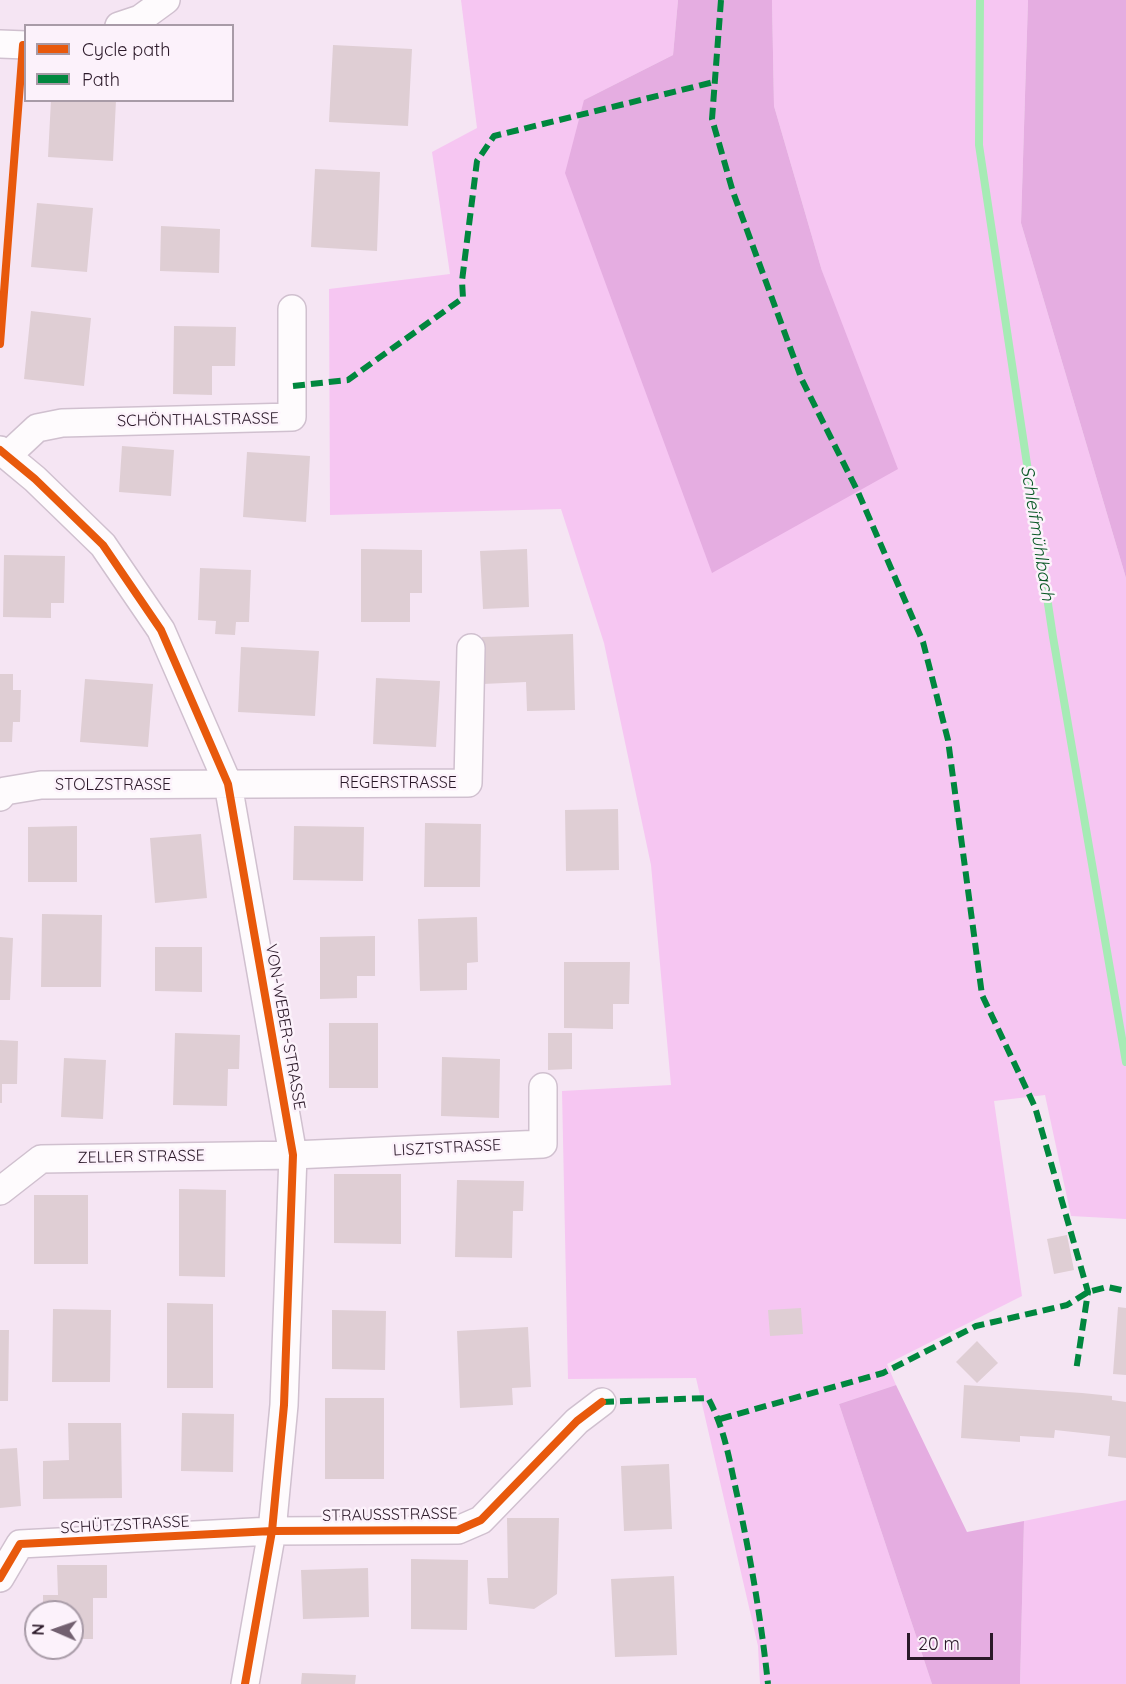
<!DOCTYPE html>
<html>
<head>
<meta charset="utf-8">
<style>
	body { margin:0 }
	#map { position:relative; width:1126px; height:1684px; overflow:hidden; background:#f5e5f3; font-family:Quicksand,sans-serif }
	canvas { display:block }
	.legend { position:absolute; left:24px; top:24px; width:210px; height:78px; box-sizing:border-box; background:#fcf2fb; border:2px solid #a89ba7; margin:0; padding:8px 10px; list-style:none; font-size:18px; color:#2b1929 }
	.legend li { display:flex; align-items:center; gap:12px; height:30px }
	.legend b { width:30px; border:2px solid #a89ba7 }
	.north { position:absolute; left:24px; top:1600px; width:60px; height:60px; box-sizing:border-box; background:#fcf2fb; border:2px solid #a89ba7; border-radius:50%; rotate:272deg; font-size:16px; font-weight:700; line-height:24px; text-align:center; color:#2b1929 }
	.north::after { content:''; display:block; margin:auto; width:21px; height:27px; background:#726070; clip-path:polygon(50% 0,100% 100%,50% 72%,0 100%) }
	.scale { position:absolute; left:907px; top:1633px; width:86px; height:27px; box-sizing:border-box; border:3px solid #2b1929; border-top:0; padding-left:8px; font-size:18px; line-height:21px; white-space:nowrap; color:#2b1929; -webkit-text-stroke:4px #fcf2fb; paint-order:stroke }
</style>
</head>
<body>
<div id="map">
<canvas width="1126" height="1684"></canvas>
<ul class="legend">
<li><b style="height:8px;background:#e8590c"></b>Cycle path</li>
<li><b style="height:8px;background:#00873e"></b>Path</li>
</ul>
<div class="north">N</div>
<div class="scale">20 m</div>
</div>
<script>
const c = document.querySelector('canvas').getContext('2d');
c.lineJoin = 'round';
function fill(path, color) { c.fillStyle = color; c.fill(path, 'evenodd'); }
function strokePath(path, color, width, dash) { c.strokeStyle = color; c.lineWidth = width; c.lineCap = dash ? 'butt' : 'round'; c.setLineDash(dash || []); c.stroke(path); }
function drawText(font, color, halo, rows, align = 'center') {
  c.font = font + ' Quicksand,sans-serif'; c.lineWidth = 5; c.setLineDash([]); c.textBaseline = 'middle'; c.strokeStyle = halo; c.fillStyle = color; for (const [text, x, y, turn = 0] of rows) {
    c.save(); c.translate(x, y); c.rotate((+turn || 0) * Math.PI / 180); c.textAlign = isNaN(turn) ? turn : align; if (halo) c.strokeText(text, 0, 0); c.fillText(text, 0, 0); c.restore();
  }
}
const green = new Path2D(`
	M461,0H678L673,55L584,100L822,271L774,106L772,0H1028L1021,223L1126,578V1219L1071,1216L1045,1095L994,1101L1022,1296L887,1364L896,1385L839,1404L932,1684H760L758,1646L696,1378L568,1379L562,1091L671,1085L651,865L604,643L561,509L330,515L329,289L450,274L432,152L477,128Z
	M1126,1500V1684H1020L1024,1521Z`);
const forest = new Path2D(`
	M678,0H772L774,106L822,271L898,469L712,573L565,173L584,100L673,55Z
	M1028,0H1126V578L1021,223Z
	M896,1385L967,1532L1024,1521L1020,1684H932L839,1404Z`);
const stream = new Path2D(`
	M980,0L979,145L1053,637L1126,1062`);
const building = new Path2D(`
	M333,45L412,49L408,126L329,122Z
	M51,100H116L113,161L48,157Z
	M315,169L380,172L377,251L311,247Z
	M37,203L93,208L87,272L31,267Z
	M161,226L220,229L219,273L160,271Z
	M31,311L91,318L84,386L24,379Z
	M174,326L236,327L235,366H212V395L173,394Z
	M122,446L174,450L171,496L119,492Z
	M247,452L310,456L306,522L243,517Z
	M361,549L422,550V593H410V622H361Z
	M527,549L529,607L483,609L480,551Z
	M4,555L65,556L64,603H51V618L3,617Z
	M200,568L251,570L249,622H236L235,635L215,634L216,621L198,620Z
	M573,634L575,710L527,711L526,682L483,684L482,637Z
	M241,647L319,651L315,716L238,712Z
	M0,674H13V690H21L20,722H13L12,742H0Z
	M376,678L440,681L436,747L373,744Z
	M85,679L153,684L148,747L80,742Z
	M618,809L619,870L566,871L565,810Z
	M425,823L481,824L480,887H424Z
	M77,826V882H28V827Z
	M294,826L364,827L363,881L293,880Z
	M201,834L207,898L155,903L150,838Z
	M42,914L102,915L101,987H41Z
	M477,917L478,962L467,963V990L420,991L418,919Z
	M375,936V976H357V998L320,999V937Z
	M0,937L13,938L10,1000H0Z
	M155,947H202V992L155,991Z
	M564,962H630L629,1004H613V1029L564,1028Z
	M329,1023H378V1088H329Z
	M175,1033L240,1035L239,1069H228L227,1106L173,1105Z
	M548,1033H572V1069L548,1070Z
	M0,1040L18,1041L17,1084H2V1103H0Z
	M442,1057L500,1059L499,1118L441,1116Z
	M64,1058L106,1060L103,1119L61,1117Z
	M334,1174H401V1244L334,1243Z
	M457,1180L524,1181L523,1211H513L512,1258L455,1257Z
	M179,1189L226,1190L225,1277L179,1276Z
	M34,1195H88V1264H34Z
	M1067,1235L1074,1270L1054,1274L1047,1239Z
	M167,1303L213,1304V1388H167Z
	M1118,1307L1126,1308V1375L1113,1374Z
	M801,1308L803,1334L770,1336L768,1310Z
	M53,1309L111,1310L110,1382H52Z
	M332,1310L386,1311L385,1370L332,1369Z
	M528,1327L531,1387L512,1388L513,1405L460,1408L457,1331Z
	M0,1330H9L8,1401H0Z
	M977,1341L998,1363L977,1383L956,1362Z
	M964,1385L1082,1393L1112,1396V1400L1126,1402V1458L1108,1456L1110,1436L1055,1430L1054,1438L1020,1436V1442L961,1438Z
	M325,1398H384V1479H325Z
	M182,1413L234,1414L233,1472L181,1471Z
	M68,1423H121L122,1498L43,1499V1461L69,1460Z
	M17,1448L21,1506L0,1508V1449Z
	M669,1464L672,1529L624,1531L621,1466Z
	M507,1518H559L557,1594L534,1609L489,1604L487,1578H508Z
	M411,1559L468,1560L467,1630L411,1629Z
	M57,1565H107V1598H93V1639H72V1612H43V1595H58Z
	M368,1568L369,1617L303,1619L301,1570Z
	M674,1576L677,1655L615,1657L611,1579Z
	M302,1673L356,1675L355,1684H301Z`);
const path = new Path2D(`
	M0,344L21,73`);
const street = new Path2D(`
	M119,26L140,19L166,0
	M0,44L26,45
	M0,450L35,479L103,545L161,630L228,784L293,1155L284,1405L272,1531L245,1684
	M7,456L37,428L62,423L292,417V309
	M0,797L5,791L41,785L468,783L471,648
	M0,1191L41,1159L293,1155L543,1144V1087
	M0,1578L20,1544L272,1531L458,1530L481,1520L577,1421L602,1402`);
const quiet = new Path2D(`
	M721,0L712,119L733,192L802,380L858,492L923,642L948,740L982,995L1035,1107L1088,1292L1076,1371
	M293,386L348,380L463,298L462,281L477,161L494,136L714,82
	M602,1402L708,1398C724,1427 729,1458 736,1490C750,1554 761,1618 768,1684
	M720,1419L883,1373L976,1326L1067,1305L1088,1292L1107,1287L1126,1291`);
const cycleway = new Path2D(`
	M0,344L23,45
	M0,450L35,479L103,545L161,630L228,784L293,1155L284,1405L272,1531L245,1684
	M0,1578L20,1544L272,1531L458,1530L481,1520L577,1421L602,1402`);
const streetNames = [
	["SCHÖNTHALSTRASSE",198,420,-1],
	["REGERSTRASSE",398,783],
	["STOLZSTRASSE",113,785],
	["VON-WEBER-STRASSE",285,1027,80],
	["LISZTSTRASSE",447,1148,-3],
	["ZELLER STRASSE",141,1157,-1],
	["STRAUSSSTRASSE",390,1515,-1],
	["SCHÜTZSTRASSE",125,1525,-3]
];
const waterNames = [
	["Schleifmühlbach",1037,533,81]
];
fill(green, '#f6c6f2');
fill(forest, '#e5ade1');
strokePath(stream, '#a6ebb5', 8);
fill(building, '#dfced4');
strokePath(street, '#d0c0cf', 30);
strokePath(path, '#d1cad0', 4, [1.5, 4.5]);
strokePath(street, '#fefbfd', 27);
strokePath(quiet, '#00873e', 6, [12, 6]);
strokePath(cycleway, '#e8590c', 8);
drawText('16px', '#2b1929', '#fcf2fb', streetNames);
drawText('italic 18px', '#085825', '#fcf2fb', waterNames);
</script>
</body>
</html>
